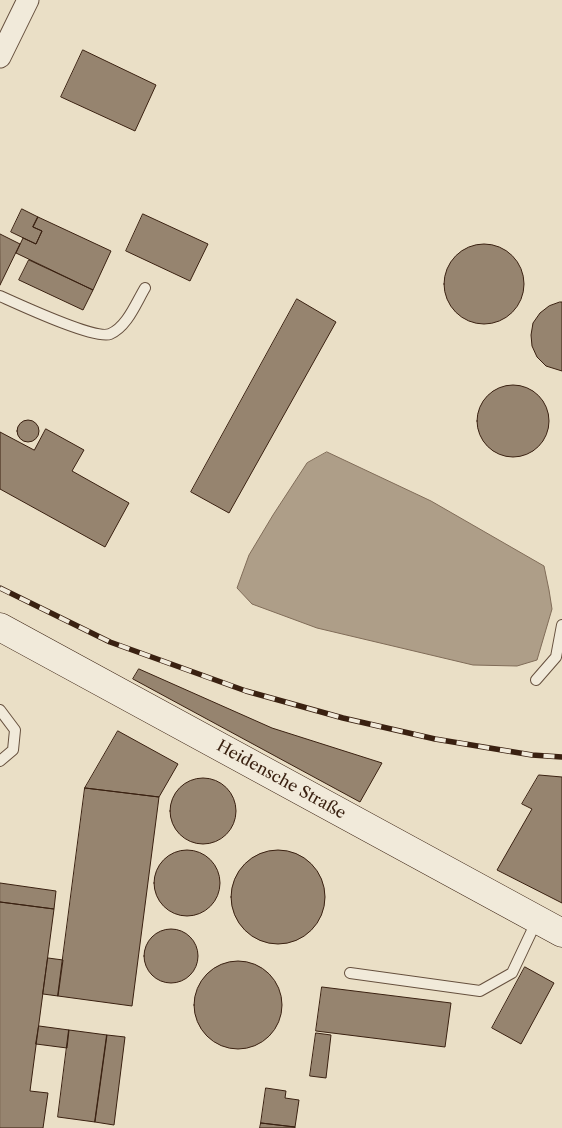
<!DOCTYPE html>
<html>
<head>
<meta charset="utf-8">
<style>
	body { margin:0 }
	canvas { display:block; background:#eadfc6 }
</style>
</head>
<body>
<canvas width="562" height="1128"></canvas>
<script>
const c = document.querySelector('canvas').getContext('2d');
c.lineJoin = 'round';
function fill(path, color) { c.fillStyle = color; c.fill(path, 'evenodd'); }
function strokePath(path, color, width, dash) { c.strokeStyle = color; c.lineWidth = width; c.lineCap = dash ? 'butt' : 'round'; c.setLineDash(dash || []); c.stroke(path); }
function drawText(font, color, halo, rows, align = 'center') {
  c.font = font + ' "Libre Caslon Text",serif'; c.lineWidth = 5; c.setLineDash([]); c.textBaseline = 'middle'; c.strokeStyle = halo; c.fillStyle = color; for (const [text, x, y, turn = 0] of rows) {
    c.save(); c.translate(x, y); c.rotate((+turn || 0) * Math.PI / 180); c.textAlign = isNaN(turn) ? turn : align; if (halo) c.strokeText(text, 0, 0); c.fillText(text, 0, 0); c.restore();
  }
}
const water = new Path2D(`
	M327,452L431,501L544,566L549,590L552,609L537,660L517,666L473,665L317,628L252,604L237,588L249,555L273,515L307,463Z`);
const building = new Path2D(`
	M83,50L156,85L135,131L61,97Z
	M22,209L38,217L33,227L42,231L36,244L11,232Z
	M143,214L208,244L190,281L126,251Z
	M38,217L111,251L93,290L16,253L23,238L36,244L42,231L33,227Z
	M0,234L20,244L0,285Z
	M444 284a40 40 0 1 1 80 0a40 40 0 1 1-80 0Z
	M29,260L93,290L83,310L19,280Z
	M297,299L336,322L229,513L191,492Z
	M560,302H562V371L546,366L537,357L532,346L531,335L533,323L540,313L549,306Z
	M477 421a36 36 0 1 1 72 0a36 36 0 1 1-72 0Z
	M17 431a11 11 0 1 1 22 0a11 11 0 1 1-22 0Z
	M46,429L84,450L72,471L129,503L105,547L0,489V432L34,450Z
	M139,669L272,728L382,763L360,802L133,679Z
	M118,731L178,764L159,797L85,788Z
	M539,775L562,777V903L497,870L532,809L522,804Z
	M170 811a33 33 0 1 1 66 0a33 33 0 1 1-66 0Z
	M85,788L159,797L132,1006L58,996Z
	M231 897a47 47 0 1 1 94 0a47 47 0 1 1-94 0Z
	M154 883a33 33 0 1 1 66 0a33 33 0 1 1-66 0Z
	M0,883L56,891L54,909L0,902Z
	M0,902L54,909L30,1091L48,1093L43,1128H0Z
	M144 956a27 27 0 1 1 54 0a27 27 0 1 1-54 0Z
	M48,958L63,960L58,996L43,994Z
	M194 1005a44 44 0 1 1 88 0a44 44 0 1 1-88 0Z
	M525,967L554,983L521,1044L492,1028Z
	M322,987L451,1003L445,1047L316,1031Z
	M39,1026L69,1030L67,1048L36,1044Z
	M69,1030L107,1035L95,1122L58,1117Z
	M316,1033L331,1035L326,1078L310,1076Z
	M107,1035L125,1037L114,1125L95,1122Z
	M266,1088L286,1091L285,1098L299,1100L295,1127L261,1123Z
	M261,1123L295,1127V1128H260Z`);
const service = new Path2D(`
	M0,296C18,304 95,340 110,334C127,327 136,303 145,288
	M536,680L556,657L562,625
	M0,710L15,730L13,750L0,761
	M350,973L480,991L512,973L537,920`);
const minor = new Path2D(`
	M0,57L28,0`);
const secondary = new Path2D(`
	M0,627L562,933`);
const rail = new Path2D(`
	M0,588L110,642L246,691L343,718L435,739L532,755L562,757`);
const streetNames = [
	["Heidensche Straße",281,780,29]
];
fill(water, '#ae9e88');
strokePath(water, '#806c58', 1);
fill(building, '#96846f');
strokePath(building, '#3a2111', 1);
strokePath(service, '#66503e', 12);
strokePath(minor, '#66503e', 23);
strokePath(secondary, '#3a2111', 29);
strokePath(service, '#f1eada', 10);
strokePath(minor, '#f1eada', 21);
strokePath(secondary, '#f1eada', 28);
strokePath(rail, '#3a2111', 5.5);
strokePath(rail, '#f1eada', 4, [11]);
drawText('16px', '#3a2111', '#f1eada', streetNames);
</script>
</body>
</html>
